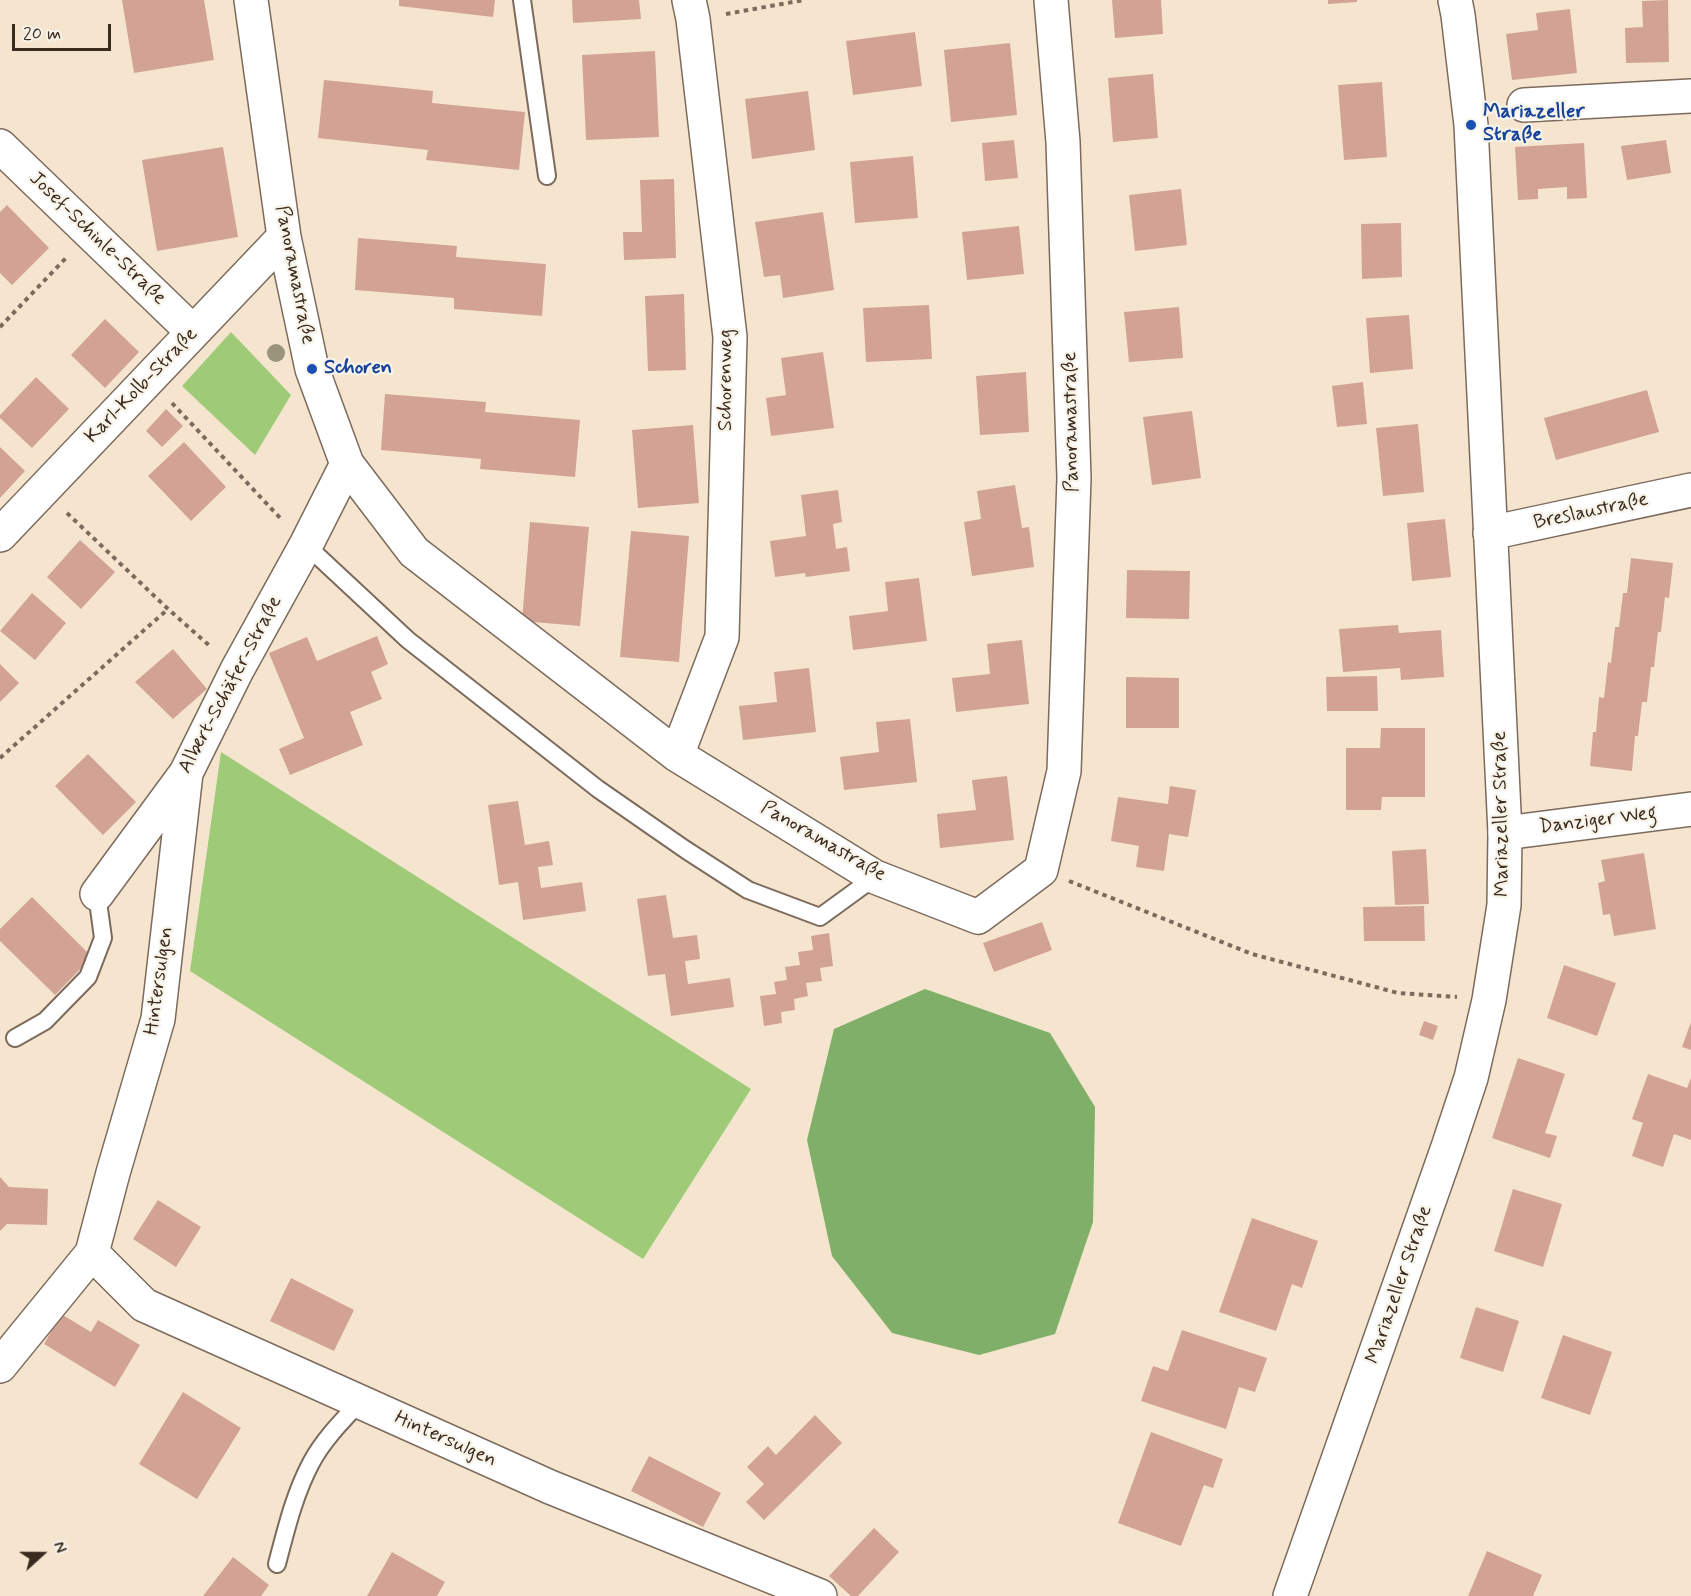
<!DOCTYPE html>
<html>
<head>
<meta charset="utf-8">
<style>
	body { margin:0 }
	#map { position:relative; width:1691px; height:1596px; overflow:hidden; background:#f5e5cf; font-family:Mynerve,sans-serif }
	canvas { display:block }
	.north { position:absolute; left:12px; top:1524px; width:60px; height:60px; -webkit-text-stroke:4px #f7f3e8; paint-order:stroke; rotate:69deg; font-size:16px; font-weight:700; line-height:24px; text-align:center; color:#3b2a1e }
	.north::after { content:''; display:block; margin:auto; width:21px; height:27px; background:#3b2a1e; clip-path:polygon(50% 0,100% 100%,50% 72%,0 100%) }
	.scale { position:absolute; left:12px; top:24px; width:99px; height:27px; box-sizing:border-box; border:3px solid #3b2a1e; border-top:0; padding-left:8px; font-size:18px; line-height:21px; white-space:nowrap; color:#3b2a1e; -webkit-text-stroke:4px #f7f3e8; paint-order:stroke }
</style>
</head>
<body>
<div id="map">
<canvas width="1691" height="1596"></canvas>
<div class="north">N</div>
<div class="scale">20 m</div>
</div>
<script>
const c = document.querySelector('canvas').getContext('2d');
c.lineJoin = 'round';
function fill(path, color) { c.fillStyle = color; c.fill(path, 'evenodd'); }
function strokePath(path, color, width, dash) { c.strokeStyle = color; c.lineWidth = width; c.lineCap = dash ? 'butt' : 'round'; c.setLineDash(dash || []); c.stroke(path); }
function drawText(font, color, halo, rows, align = 'center') {
  c.font = font + ' Mynerve,sans-serif'; c.lineWidth = 4.5; c.setLineDash([]); c.textBaseline = 'middle'; c.strokeStyle = halo; c.fillStyle = color; for (const [text, x, y, turn = 0] of rows) {
    c.save(); c.translate(x, y); c.rotate((+turn || 0) * Math.PI / 180); c.textAlign = isNaN(turn) ? turn : align; if (halo) c.strokeText(text, 0, 0); c.fillText(text, 0, 0); c.restore();
  }
}
const green = new Path2D(`
	M231,332L291,395L255,455L182,386Z
	M221,752L751,1089L643,1259L190,971Z`);
const forest = new Path2D(`
	M925,989L1050,1033L1095,1107L1093,1222L1055,1334L979,1355L892,1333L832,1256L807,1140L834,1029Z`);
const building = new Path2D(`
	M122,0H204L214,60L134,73Z
	M399,0H495L493,17L399,6Z
	M572,0H639L641,19L573,23Z
	M1112,0H1161L1163,34L1115,38Z
	M1328,0H1357V2L1328,4Z
	M1668,0L1669,62L1626,63L1625,28L1643,27L1642,1Z
	M1570,9L1577,73L1512,80L1506,34L1538,30L1536,13Z
	M915,32L922,86L853,95L846,41Z
	M1010,43L1017,115L951,122L944,50Z
	M655,51L659,137L586,140L582,55Z
	M1153,74L1158,138L1113,142L1108,78Z
	M324,80L433,91L432,103L525,112L519,170L426,160L428,150L318,138Z
	M1382,82L1387,157L1344,160L1338,85Z
	M808,91L815,150L752,159L745,99Z
	M1014,140L1018,178L985,181L982,143Z
	M1666,140L1671,173L1627,180L1621,146Z
	M1584,143L1587,198L1567,199V187L1538,189V199L1518,200L1515,147Z
	M223,147L238,237L157,251L142,160Z
	M913,156L918,218L855,223L850,162Z
	M674,179L676,258L624,260L623,232H642L640,180Z
	M1181,189L1187,245L1135,251L1129,195Z
	M7,205L49,248L12,285L0,273V212Z
	M823,212L834,290L783,298L780,275L764,277L755,222Z
	M1401,223L1402,277L1362,279L1361,224Z
	M1019,226L1024,274L967,280L962,232Z
	M358,238L457,246L456,257L546,264L542,316L454,309V298L355,290Z
	M684,294L686,370L648,371L645,296Z
	M929,305L932,359L866,362L863,308Z
	M1179,307L1183,358L1129,362L1124,312Z
	M1409,315L1413,369L1370,373L1366,318Z
	M105,319L139,352L105,388L71,355Z
	M823,352L834,428L771,436L766,398L786,395L781,358Z
	M1026,372L1029,432L980,435L976,376Z
	M36,377L69,409L32,448L0,418V415Z
	M1363,382L1367,424L1337,427L1332,386Z
	M1647,390L1659,432L1556,460L1544,418Z
	M385,394L486,402L485,412L580,420L575,477L480,469L481,459L381,450Z
	M166,409L183,426L162,447L146,431Z
	M1192,411L1201,478L1152,485L1143,417Z
	M1418,424L1424,492L1383,496L1376,428Z
	M693,425L699,503L638,508L632,430Z
	M184,442L226,487L191,521L148,476Z
	M0,447L25,471L0,498Z
	M1015,485L1022,528L1029,527L1034,567L972,576L964,522L981,519L977,491Z
	M838,490L842,522L833,524L836,549L847,547L850,571L806,577L805,573L775,577L770,541L806,536L801,495Z
	M1445,519L1451,577L1412,581L1407,523Z
	M530,522L589,527L580,626L522,621Z
	M631,531L689,536L679,662L620,657Z
	M80,540L115,572L81,609L47,577Z
	M1631,558L1673,563L1669,598L1665,597L1661,632H1658L1654,667H1651L1647,702H1642L1638,736H1635L1632,771L1590,766L1593,732H1596L1599,697L1604,698L1608,662L1611,663L1615,627H1619L1623,593H1627Z
	M1127,570L1190,571L1189,619L1126,618Z
	M919,578L927,641L853,650L849,616L888,611L885,582Z
	M32,593L66,623L35,660L0,631Z
	M1398,625L1399,633L1441,630L1444,677L1401,680L1400,668L1343,672L1339,629Z
	M377,636L388,664L371,672L382,699L350,712L363,745L290,775L279,749L304,738L269,653L307,637L317,661Z
	M1022,640L1029,704L956,712L952,678L990,674L987,644Z
	M173,649L207,689L173,719L135,682Z
	M0,664L19,683L0,702Z
	M809,668L816,732L743,740L739,706L777,702L774,672Z
	M1377,676L1378,711H1327L1326,677Z
	M1126,677L1179,678V728H1126Z
	M910,719L917,782L844,790L840,757L879,752L876,722Z
	M1381,728H1425V797H1382L1381,810H1346V748H1380Z
	M88,754L136,802L103,835L55,786Z
	M1007,776L1014,840L940,848L937,814L976,810L972,780Z
	M1170,786L1196,790L1188,837L1169,834L1164,871L1136,867L1139,846L1111,841L1118,797L1168,804Z
	M518,801L525,845L549,841L553,865L538,867L541,888L582,882L586,911L523,920L518,882L499,885L488,805Z
	M1426,849L1429,904L1395,905L1392,851Z
	M1644,853L1656,929L1614,936L1610,914L1603,915L1598,883L1605,881L1601,860Z
	M666,895L673,938L697,935L700,959L685,961L688,984L730,978L734,1007L671,1016L665,974L648,976L637,899Z
	M32,897L92,957L55,995L0,941V929Z
	M1424,906L1425,941H1364L1363,907Z
	M1042,922L1052,950L994,972L983,943Z
	M829,933L833,966L820,968L822,981L806,983L808,996L794,999L795,1010L781,1012L782,1023L764,1026L760,996L776,994L774,982L787,980L785,967L800,965L798,952L813,950L811,936Z
	M1564,965L1616,983L1597,1036L1547,1018Z
	M1424,1021L1438,1026L1433,1040L1419,1035Z
	M1691,1022V1050L1682,1047Z
	M1518,1058L1565,1074L1545,1133L1557,1136L1550,1158L1492,1138Z
	M1648,1074L1687,1088L1691,1078V1140L1674,1134L1663,1167L1632,1156L1643,1123L1632,1119Z
	M0,1177L9,1187L48,1189L47,1225L7,1224L0,1231Z
	M1513,1189L1562,1204L1543,1267L1494,1251Z
	M158,1200L201,1227L176,1267L133,1239Z
	M1252,1218L1318,1241L1302,1288L1292,1284L1276,1331L1219,1312Z
	M291,1278L354,1310L334,1351L270,1321Z
	M1476,1307L1519,1321L1503,1372L1460,1358Z
	M61,1314L91,1332L98,1320L140,1345L115,1387L44,1344Z
	M1182,1330L1267,1358L1255,1392L1239,1387L1226,1429L1141,1401L1153,1366L1168,1371Z
	M1563,1335L1612,1352L1590,1415L1541,1398Z
	M183,1392L241,1428L197,1499L139,1464Z
	M815,1415L842,1443L764,1520L746,1502L764,1484L747,1467L768,1446L776,1455Z
	M1151,1432L1223,1459L1213,1488L1204,1485L1181,1546L1118,1523Z
	M649,1456L721,1493L703,1527L631,1491Z
	M874,1528L899,1552L858,1596H851L829,1576Z
	M1487,1551L1542,1575L1533,1596H1468Z
	M392,1552L445,1582L437,1596H367Z
	M233,1557L269,1585L261,1596H203Z`);
const path = new Path2D(`
	M726,14L804,0
	M0,327L67,257
	M172,403L282,520
	M67,513L168,609L211,647
	M0,758L168,609
	M1069,881L1252,954L1398,993L1457,997`);
const lane = new Path2D(`
	M522,0L547,176
	M306,545L408,640L598,789L686,850L748,890L820,917L875,877
	M15,1038L45,1021L88,977L103,938L97,894
	M277,1564C286,1530 294,1495 311,1463C323,1440 342,1421 360,1402`);
const street = new Path2D(`
	M251,0L284,237L312,369L347,464L414,552L677,755L875,877L978,917L1041,870L1064,771L1074,478L1063,142L1051,0
	M1524,105L1691,96
	M0,146L193,332
	M1490,533L1691,490
	M0,535L284,237
	M677,755L722,637L730,337L693,19L689,0
	M1505,833L1691,809
	M97,894L186,773L237,670L306,545L347,464
	M92,1253L144,1305L550,1487L820,1596
	M0,1366L92,1253L113,1173L158,1019L186,773`);
const secondary = new Path2D(`
	M1290,1596L1448,1147L1471,1078L1489,1000L1504,905L1505,833L1471,125L1458,15L1455,0`);
const trees = [
	[276,353]
];
const markers = [
	[1471,125,6,"#1a4fb4"],
	[312,369,6,"#1a4fb4"]
];
const transitNames = [
	["Mariazeller",1483,113],
	["Straße",1483,136],
	["Schoren",324,369]
];
const streetNames = [
	["Josef-Schinle-Straße",97,239,44],
	["Panoramastraße",294,275,79],
	["Schorenweg",727,380,-90],
	["Karl-Kolb-Straße",142,386,-46],
	["Panoramastraße",1072,422,-91],
	["Breslaustraße",1591,512,-12],
	["Albert-Schäfer-Straße",231,685,-62],
	["Mariazeller Straße",1502,814,-91],
	["Danziger Weg",1598,821,-7],
	["Panoramastraße",823,842,30],
	["Hintersulgen",160,981,-82],
	["Mariazeller Straße",1400,1285,-71],
	["Hintersulgen",445,1440,24]
];
fill(green, '#9fcb78');
fill(forest, '#7faf68');
fill(building, '#d2a395');
strokePath(lane, '#7c6b5c', 20);
strokePath(street, '#7c6b5c', 36);
strokePath(secondary, '#7c6b5c', 36);
strokePath(path, '#7c6b5c', 4, [4.5, 4.5]);
strokePath(lane, '#fff', 16);
strokePath(street, '#fff', 33);
strokePath(secondary, '#fff', 33);
c.fillStyle = '#9c947a';
for (const [x, y] of trees) { c.beginPath(); c.arc(x, y, 9, 0, 2 * Math.PI); c.fill(); }
for (const [x, y, r, color] of markers) { const dot = new Path2D(); dot.arc(x, y, r, 0, 2 * Math.PI); c.fillStyle = color; c.fill(dot); strokePath(dot, '#f7f3e8', 2); }
drawText('bold 20px', '#164399', '#f7f3e8', transitNames, 'left');
drawText('20px', '#3b2a1e', '#f7f3e8', streetNames);
</script>
</body>
</html>
